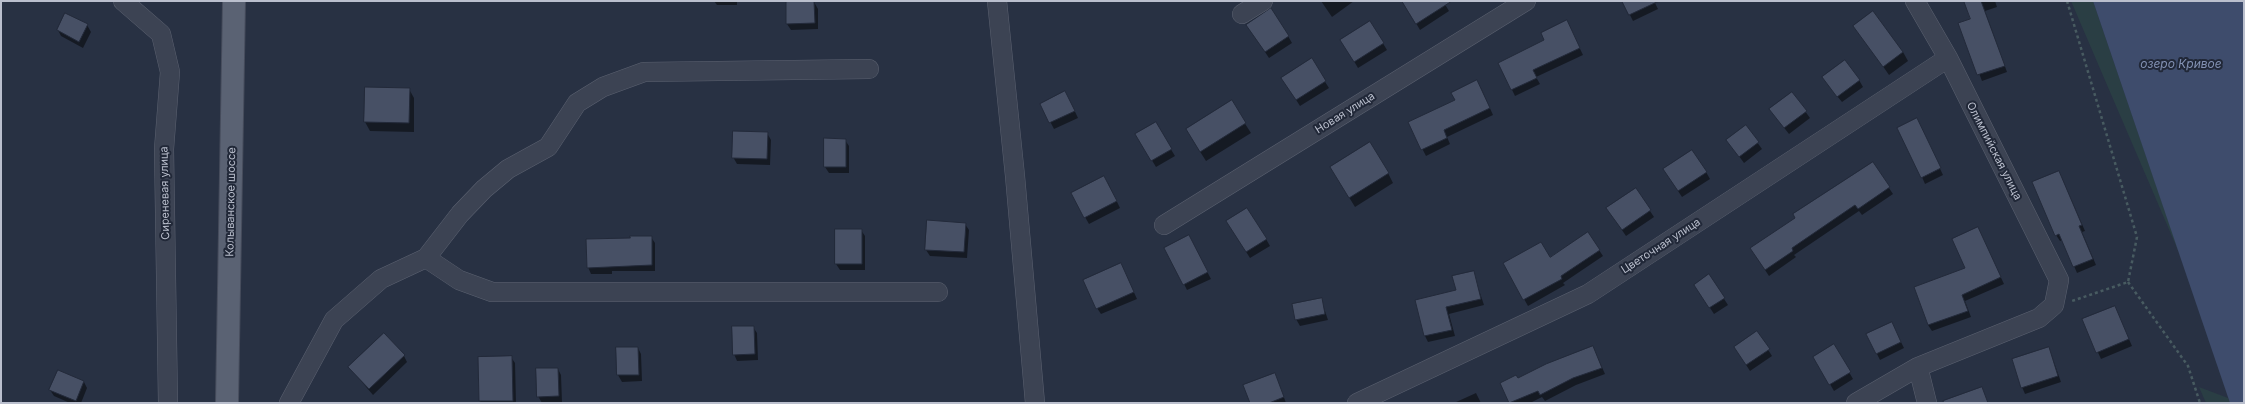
<!DOCTYPE html>
<html>
<head>
<meta charset="utf-8">
<style>
	body { margin:0 }
	#map { position:relative; width:2245px; height:404px; overflow:hidden; background:#283143; font-family:Inter,sans-serif }
	canvas { display:block }
	.frame { position:absolute; inset:0; border:2px solid #babfcd; pointer-events:none }
</style>
</head>
<body>
<div id="map">
<canvas width="2245" height="404"></canvas>
<div class="frame"></div>
</div>
<script>
const c = document.querySelector('canvas').getContext('2d');
c.lineJoin = 'round';
function fill(path, color) { c.fillStyle = color; c.fill(path, 'evenodd'); }
function strokePath(path, color, width, dash) { c.strokeStyle = color; c.lineWidth = width; c.lineCap = dash ? 'butt' : 'round'; c.setLineDash(dash || []); c.stroke(path); }
function drawText(font, color, halo, rows, align = 'center') {
  c.font = font + ' Inter,sans-serif'; c.lineWidth = 4; c.setLineDash([]); c.textBaseline = 'middle'; c.strokeStyle = halo; c.fillStyle = color; for (const [text, x, y, turn = 0] of rows) {
    c.save(); c.translate(x, y); c.rotate((+turn || 0) * Math.PI / 180); c.textAlign = isNaN(turn) ? turn : align; if (halo) c.strokeText(text, 0, 0); c.fillText(text, 0, 0); c.restore();
  }
}
const green = new Path2D(`
	M2071,1H2093L2180,255Z
	M2199,387L2228,398L2230,403H2206Z`);
const water = new Path2D(`
	M2093,1H2244V403H2230Z`);
const shadow = new Path2D(`
	M714,1H737V5H717Z
	M1321,1H1354L1332,17Z
	M1403,1H1443L1449,11L1420,30Z
	M1623,1H1654L1658,9L1633,21Z
	M1965,1H1995L1997,7L1985,11L2007,72L1982,81L1960,24L1971,20Z
	M814,2L818,9V29L791,30L787,24Z
	M66,14L87,25L91,32L83,48L61,36L58,30Z
	M1370,22L1387,50L1358,68L1345,46Z
	M1855,26L1903,52L1908,61L1889,75Z
	M1570,28L1583,55L1536,77L1540,84L1515,96L1499,63Z
	M1251,31L1288,36L1292,43L1269,58Z
	M1311,60L1329,88L1300,106L1286,84Z
	M1859,80L1863,87L1842,102L1827,84Z
	M1481,88L1493,115L1447,137L1450,144L1426,156L1409,123Z
	M409,89L414,98V132L370,131L365,122Z
	M1792,93L1810,118L1789,134L1774,115Z
	M1069,99L1078,118L1054,129L1041,104Z
	M1231,102L1251,133L1206,161L1192,139Z
	M1155,123L1175,156L1156,167L1136,134Z
	M1920,126L1943,175L1925,184L1922,177Z
	M1746,127L1762,149L1744,163L1728,141Z
	M767,133L771,140L770,165L737,164L733,157Z
	M845,140L849,146V173H829L825,167Z
	M1873,164L1893,194L1862,215L1859,211L1794,255L1796,257L1769,276L1755,255Z
	M1706,172L1710,179L1682,197L1668,176Z
	M1388,173L1393,183L1355,207L1336,176Z
	M2062,178L2085,231L2082,232L2096,265L2077,273L2063,240L2060,241L2056,235Z
	M1108,183L1120,208L1089,224L1085,217Z
	M1650,211L1654,217L1626,236L1611,214Z
	M965,224L969,230L967,258L930,256L926,250Z
	M1231,228L1266,239L1270,246L1250,258Z
	M861,230L865,236V270H840L836,264Z
	M1981,235L2004,284L1965,301L1971,317L1932,331L1928,325L1967,269Z
	M651,237L655,243V271H612V274H591L588,267Z
	M1192,243L1211,279L1187,290L1184,284Z
	M1599,250L1603,256L1563,283L1565,285L1528,306L1504,264Z
	M1121,264L1137,299L1101,314L1097,308Z
	M1473,272L1484,305L1449,314L1455,336L1428,342L1425,336L1416,301L1457,291Z
	M1709,276L1728,305L1714,314L1699,291Z
	M1321,299L1328,320L1300,326L1296,319Z
	M2115,307L2132,346L2101,359L2083,320Z
	M753,327L757,333L758,360L737,361L734,354Z
	M1895,330L1904,348L1880,360L1877,354Z
	M1757,332L1772,356L1750,371L1739,354Z
	M1834,346L1853,379L1834,391L1814,357Z
	M1593,347L1605,374L1576,385L1545,401L1542,397L1530,403H1510L1501,383L1518,379Z
	M617,348H638L641,354L642,381L622,382L618,375Z
	M2049,348L2061,382L2025,394L2022,387Z
	M404,356L407,362L373,395L349,367Z
	M511,357L515,363L516,403H481L480,401Z
	M558,369L561,375L562,402L542,403L538,396Z
	M1278,381L1286,403H1251Z
	M84,382L87,388L81,403H70L54,396L50,390Z
	M1476,393L1481,403H1454Z`);
const building = new Path2D(`
	M814,1L815,23L786,24V2Z
	M1402,1H1452L1416,24Z
	M1622,1H1659L1629,15Z
	M1964,1H1981L2005,66L1977,75L1958,23L1970,19Z
	M1271,8L1289,36L1265,52L1246,25Z
	M1873,11L1903,52L1883,67L1853,26Z
	M65,13L88,24L79,42L57,30Z
	M1567,20L1580,48L1533,70L1537,78L1511,90L1498,63L1544,40L1541,33Z
	M1370,21L1384,43L1354,62L1340,40Z
	M1312,58L1326,81L1296,100L1281,78Z
	M1845,60L1860,80L1837,97L1822,77Z
	M1477,80L1490,108L1444,130L1447,138L1421,150L1408,122L1455,100L1451,93Z
	M365,87L410,88L409,123L364,122Z
	M1065,91L1075,111L1049,123L1040,104Z
	M1792,92L1807,111L1784,128L1769,109Z
	M1232,100L1246,123L1200,152L1186,129Z
	M1917,118L1941,168L1921,178L1897,128Z
	M1156,122L1172,149L1151,161L1135,134Z
	M1746,125L1759,142L1739,157L1726,140Z
	M733,131L768,132L767,159L732,158Z
	M824,138L846,139V167H824Z
	M1370,142L1389,173L1349,198L1330,167Z
	M1692,150L1707,172L1678,191L1663,169Z
	M1873,162L1890,187L1858,209L1855,205L1792,248L1793,251L1765,270L1750,248L1795,218L1793,214Z
	M2059,171L2082,225L2079,226L2093,259L2073,267L2059,234L2055,236L2032,182Z
	M1104,176L1117,201L1084,218L1071,193Z
	M1636,188L1651,210L1622,230L1606,208Z
	M1247,208L1267,239L1246,252L1226,221Z
	M927,220L966,223L964,252L925,250Z
	M1978,227L2001,277L1962,295L1968,311L1928,325L1914,287L1965,268L1952,239Z
	M835,229H862V264H835Z
	M1588,232L1600,250L1561,276L1562,279L1523,300L1503,263L1541,242L1550,257Z
	M1189,235L1208,272L1183,285L1164,248Z
	M630,236H652V265L587,268L586,239L630,238Z
	M1121,263L1134,292L1096,309L1083,280Z
	M1474,271L1481,299L1446,307L1452,330L1424,336L1415,300L1456,290L1452,276Z
	M1709,274L1725,298L1709,308L1694,285Z
	M1322,298L1325,314L1295,320L1292,304Z
	M2115,306L2129,339L2096,353L2082,319Z
	M1892,322L1901,342L1876,354L1866,334Z
	M732,326H754L755,354L733,355Z
	M1757,331L1770,349L1746,365L1734,347Z
	M384,333L405,355L369,389L348,367Z
	M1834,344L1851,372L1829,385L1813,357Z
	M1593,346L1602,368L1573,378L1540,395L1538,391L1509,403L1500,383L1516,375L1518,378L1546,364Z
	M616,347H638L639,375H617Z
	M2049,347L2058,376L2021,388L2012,359Z
	M512,356L513,401H479L478,357Z
	M536,368H558L559,396L537,397Z
	M58,370L84,381L76,401L49,390Z
	M1275,373L1284,397L1269,403H1250L1243,385Z
	M1982,387L1988,403H1944L1943,401Z`);
const path = new Path2D(`
	M2067,1L2137,237L2128,282L2072,301
	M2128,282L2188,366L2200,403`);
const minor = new Path2D(`
	M123,1L161,34L170,72L164,149L168,403
	M997,1L1015,176L1035,403
	M1242,14L1263,1
	M1164,225L1526,1
	M426,258L460,214L484,189L508,169L548,147L577,103L603,87L644,72L869,69
	M1918,367L1927,403
	M289,403L334,320L381,279L426,258L459,280L492,292H938
	M1357,403L1588,294L1948,58
	M1856,403L1918,367L2039,318L2054,305L2059,280L1948,58L1915,1`);
const major = new Path2D(`
	M227,403L234,1`);
const streetNames = [
	["Новая улица",1345,113,-32],
	["Олимпийская улица",1994,151,63],
	["Сиреневая улица",165,193,-91],
	["Колыванское шоссе",231,202,-89],
	["Цветочная улица",1661,246,-33]
];
const waterNames = [
	["озеро Кривое",2181,64]
];
fill(green, '#2a3e44');
fill(water, '#3e4c6c');
fill(shadow, '#0007');
fill(building, '#475065');
strokePath(building, '#232a3a', 1);
strokePath(minor, '#5b6170', 20);
strokePath(major, '#464c5c', 24);
strokePath(path, '#485b61', 2.5, [3, 3]);
strokePath(minor, '#3c4353', 19);
strokePath(major, '#5a6273', 22);
drawText('11px', '#babfcd', '#212838', streetNames);
drawText('italic 12px', '#8291b3', '#212838', waterNames);
</script>
</body>
</html>
